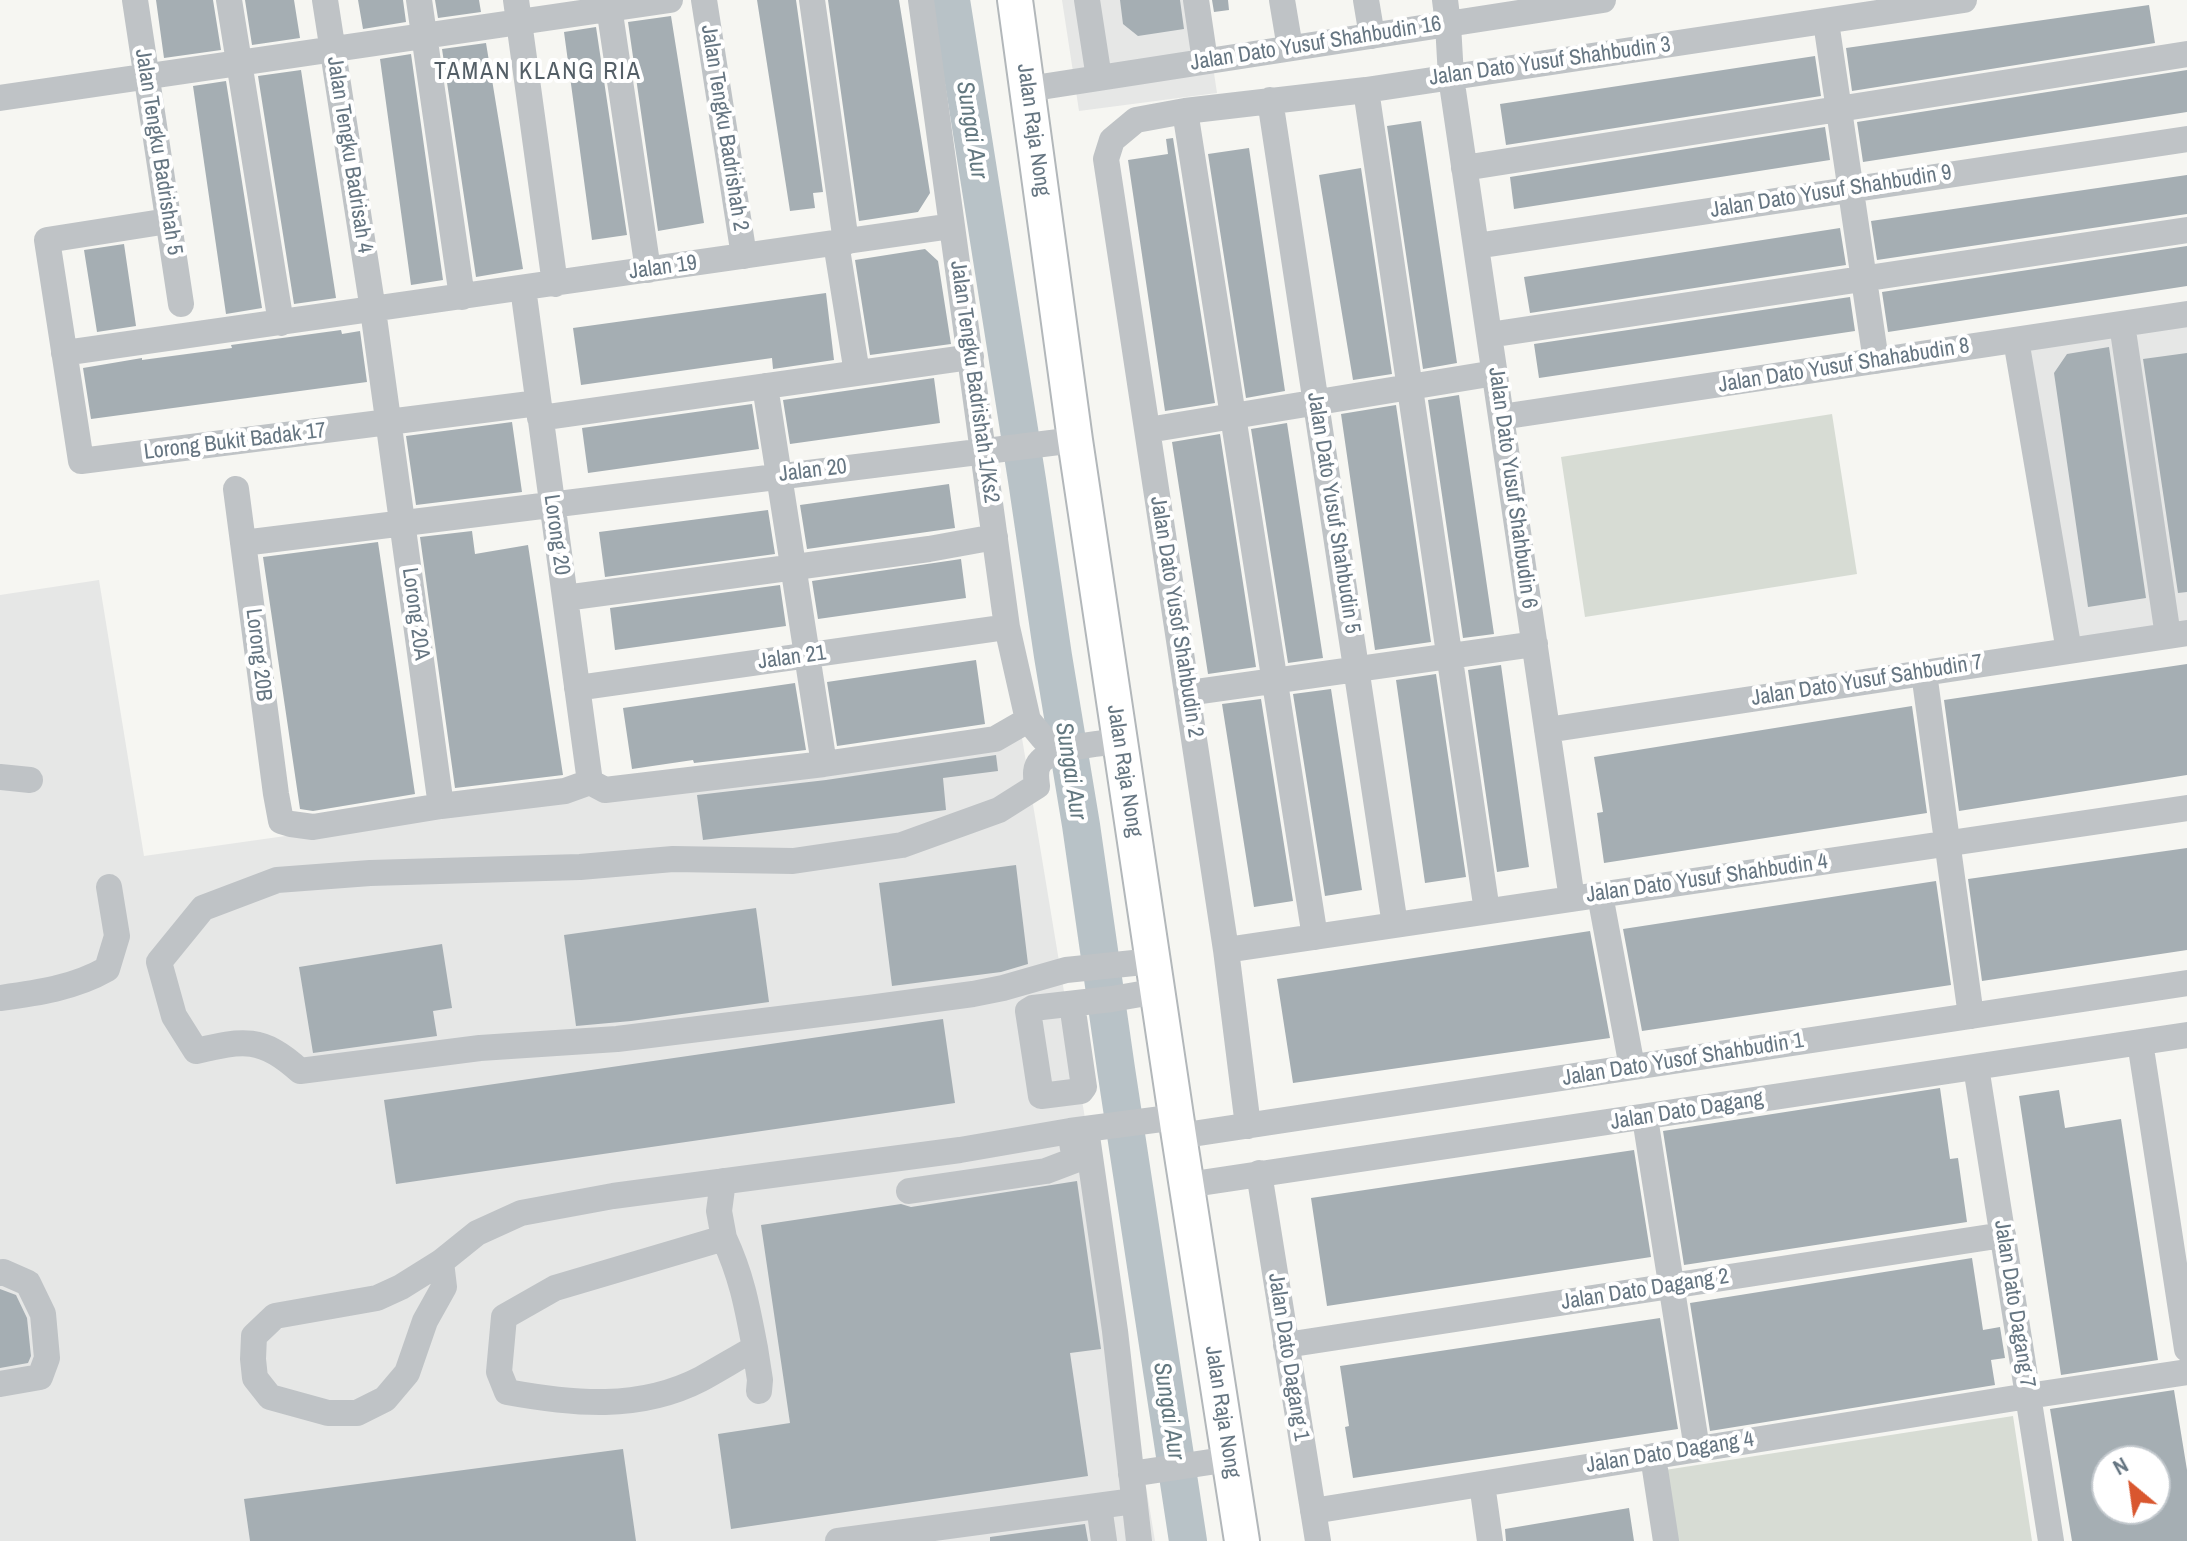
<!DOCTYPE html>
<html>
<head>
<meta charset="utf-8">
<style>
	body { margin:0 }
	#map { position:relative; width:2187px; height:1541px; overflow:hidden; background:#f6f6f2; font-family:"Archivo Narrow",sans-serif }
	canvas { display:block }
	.north { position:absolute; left:2091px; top:1445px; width:80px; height:80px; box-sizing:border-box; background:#fff; border:2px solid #c2c8cd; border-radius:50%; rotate:331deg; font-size:22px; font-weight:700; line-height:32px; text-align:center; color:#667682 }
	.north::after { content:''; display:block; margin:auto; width:28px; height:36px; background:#d9572f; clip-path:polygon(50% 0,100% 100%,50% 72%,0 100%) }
</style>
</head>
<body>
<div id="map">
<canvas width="2187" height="1541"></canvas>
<div class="north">N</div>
</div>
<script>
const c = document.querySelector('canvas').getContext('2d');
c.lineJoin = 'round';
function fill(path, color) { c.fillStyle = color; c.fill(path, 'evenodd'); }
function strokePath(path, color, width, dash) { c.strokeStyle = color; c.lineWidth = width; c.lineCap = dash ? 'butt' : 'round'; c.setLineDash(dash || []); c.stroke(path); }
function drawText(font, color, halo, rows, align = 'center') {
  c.font = font + ' "Archivo Narrow",sans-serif'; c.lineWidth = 8; c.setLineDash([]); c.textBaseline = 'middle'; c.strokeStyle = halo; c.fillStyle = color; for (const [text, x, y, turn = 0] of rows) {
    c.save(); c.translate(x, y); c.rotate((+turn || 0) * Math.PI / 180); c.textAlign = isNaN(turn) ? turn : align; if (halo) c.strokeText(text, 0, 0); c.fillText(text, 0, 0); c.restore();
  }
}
const built = new Path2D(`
	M1062,0H1203L1217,93L1079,111Z
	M2187,321V626L2074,643L2022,347Z
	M99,580L144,856L1021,732L1155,1541H0V595Z`);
const green = new Path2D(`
	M1832,414L1857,574L1585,617L1561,457Z
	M2013,1416L2032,1541H1676L1665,1470Z`);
const river = new Path2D(`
	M951,0L1027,480L1053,656L1081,825L1116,1069L1188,1541`);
const building = new Path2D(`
	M156,0H213L221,50L164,58Z
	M245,0H294L300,38L252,45Z
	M358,0H403L406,22L363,29Z
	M435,0H479L481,12L438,18Z
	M757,0H796L823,192L813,193L815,208L790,211Z
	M828,0H899L930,193L918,212L859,221Z
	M1120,0H1180L1184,29L1138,36L1123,24Z
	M1212,0H1228L1229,10L1214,12Z
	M2149,5L2155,43L1852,91L1846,48Z
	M671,16L704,223L658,231L628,22Z
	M596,27L627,235L592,240L564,32Z
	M486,43L523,269L476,277L442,49Z
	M411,54L443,280L411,285L380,59Z
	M1815,56L1821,96L1506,145L1500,104Z
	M301,70L336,298L294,304L258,76Z
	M2187,70V112L1863,162L1857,122Z
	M226,81L262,308L226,314L193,86Z
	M1421,121L1457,363L1423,369L1387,126Z
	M1825,127L1830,160L1514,209L1510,177Z
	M1173,138L1215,403L1165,411L1128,160L1168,154L1166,139Z
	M1249,148L1285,391L1246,398L1208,154Z
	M1361,168L1392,374L1353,380L1319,175Z
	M2187,175V214L1877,260L1871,221Z
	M1840,228L1846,265L1530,313L1524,277Z
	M124,244L136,326L97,332L84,250Z
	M2187,246V286L1888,332L1882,292Z
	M925,249L938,261L951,344L870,355L855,260Z
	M826,293L834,360L773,369L772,358L581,385L573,328Z
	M1850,297L1855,331L1539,378L1534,344Z
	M341,330L342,334L360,331L367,382L91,419L83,368L142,358V360L232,348L231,345Z
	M2109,347L2146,598L2088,607L2054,373L2067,354Z
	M2187,353V592L2178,593L2143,359Z
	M934,378L940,423L790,444L783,400Z
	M1459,395L1494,634L1463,638L1428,400Z
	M752,404L759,449L588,473L582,428Z
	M1396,405L1431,642L1375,650L1341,414Z
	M512,422L522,492L416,505L406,436Z
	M1287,423L1323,658L1288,663L1251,429Z
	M1220,434L1256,667L1208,674L1172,442Z
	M949,484L955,528L807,549L800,505Z
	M768,510L775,554L605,577L599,532Z
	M472,531L475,554L528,545L563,775L455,788L420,537Z
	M378,542L415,794L313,811L300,809L263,557Z
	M961,559L966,598L818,619L812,581Z
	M780,585L786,626L615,650L610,608Z
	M976,660L985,724L837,746L827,682Z
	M2187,664V775L1959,811L1944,700Z
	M1501,665L1529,867L1497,872L1468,670Z
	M1436,674L1466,877L1425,883L1396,680Z
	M795,683L806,750L694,763L693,760L632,769L623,708Z
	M1331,689L1362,890L1325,896L1293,694Z
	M1261,699L1293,901L1254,907L1222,704Z
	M1912,706L1927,813L1604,863L1597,813L1603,812L1594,757Z
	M996,755L998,771L943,778L946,810L703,840L697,795L826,780Z
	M2187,848V950L1982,981L1968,879Z
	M1016,865L1028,964L1001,972L892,986L879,883Z
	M1936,881L1951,985L1642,1031L1623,929Z
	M756,908L769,1002L631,1021L576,1026L564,935Z
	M1590,931L1610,1038L1293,1083L1277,979Z
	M442,944L452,1008L433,1011L437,1036L313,1053L299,967Z
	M943,1019L955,1103L396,1184L384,1100Z
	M1940,1088L1950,1159L1958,1158L1967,1222L1684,1265L1663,1131Z
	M2059,1090L2065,1128L2121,1119L2158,1360L2061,1375L2019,1096Z
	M1634,1150L1651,1257L1327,1306L1311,1198Z
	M1077,1181L1101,1349L1070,1353L1088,1476L731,1529L718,1434L790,1423L761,1225L901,1204L911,1207Z
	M1972,1258L1983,1330L2000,1327L2005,1358L1991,1360L1995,1385L1710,1431L1690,1303Z
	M0,1289L16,1295L27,1318L31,1356L28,1363L0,1368Z
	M1660,1318L1678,1429L1353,1478L1345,1427L1349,1426L1340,1366Z
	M2174,1390L2187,1470V1541H2072L2050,1409ZM2107,1461H2155V1509H2107Z
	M623,1449L636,1541H250L244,1499Z
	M1629,1508L1634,1541H1506L1505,1529Z
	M1085,1524L1088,1541H990V1537Z`);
const minor = new Path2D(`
	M135,0L181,304
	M229,0L281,323
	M325,0L373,310L441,806
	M419,0L462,297
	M516,0L555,284
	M608,0L648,270
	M704,0L744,256
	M812,0L846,242
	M921,0L1007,627L1028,720L1043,738L1058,752
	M1087,0L1099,78
	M1196,0L1205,61
	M1282,0L1290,48
	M1366,0L1372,36
	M1445,0L1448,24L1451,77L1572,899
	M1826,22L1876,361
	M1028,89L1603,0
	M1366,90L1487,911
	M0,98L670,0
	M1270,100L1395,925
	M1185,111L1315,937
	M1464,168L2187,54
	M168,221L47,240L81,461L538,403
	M836,243L857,373
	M1476,246L2187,139
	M523,288L590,782
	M2122,324L2168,636
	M1489,335L2187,230
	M2016,340L2069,651
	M64,353L952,226
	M765,386L824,764
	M1501,417L2187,314
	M540,418L971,357
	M1148,430L1495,373
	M236,489L276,794L281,821L291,824L313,827L441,806L565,791L590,782L605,790L824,764L995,739L1028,720
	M243,543L1075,440
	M565,598L929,549L995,537
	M1924,673L1971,1016
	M577,688L1007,627
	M1188,693L1535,644
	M1547,730L2187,633
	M1120,741C1099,744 1055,746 1041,761C1034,768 1036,777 1037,786L999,810L902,845L793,861L673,859L580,867L370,873L277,880L203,908L159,962L174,1016L196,1051C243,1040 262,1036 300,1071L480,1048L617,1039L869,1008L973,994L1003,988L1066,970L1153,961
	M0,777L30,780
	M1600,895L1632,1067
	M1226,950L2187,808
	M0,998C37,993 74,988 107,969L117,936L109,887
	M1072,1004L1084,1087L1081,1091L1041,1096L1028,1011L1033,1008L1112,999L1158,991
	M2140,1042L2187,1349
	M1976,1067L2051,1541
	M1645,1118L1697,1449
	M1248,1126L1226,950L1106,159L1112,140L1136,120L1185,111L1366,90L1964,0
	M1086,1129L1115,1331L1139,1541
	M1179,1136L2187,983
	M1259,1173L1318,1541
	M723,1181L719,1211L724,1238L555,1288L504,1317L499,1372L507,1392C573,1404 639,1411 701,1379C719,1369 737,1358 755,1348C747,1306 742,1277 724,1238
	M1187,1185L2187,1035
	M909,1191L1046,1171L1075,1160L1070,1131
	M441,1262L444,1287L425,1321L407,1373L385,1399L357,1413H328L270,1397L255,1378L253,1359L254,1336L275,1316L377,1298L401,1287L441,1262L477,1233L521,1213L613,1196L960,1150L1070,1131L1177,1117
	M0,1273L3,1272L28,1283L43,1314L47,1358L40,1377L0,1384
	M1286,1345L2003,1235
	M755,1348L760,1380L759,1391
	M1653,1456L1666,1541
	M1131,1474L1230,1459
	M1482,1484L1490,1541
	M1099,1506L1104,1541
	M1313,1511L2028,1396L2187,1372
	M838,1541L1134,1501`);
const major = new Path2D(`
	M1015,0L1075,440L1179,1136L1242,1541`);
const streetNames = [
	["Jalan Dato Yusuf Shahbudin 16",1316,44,-9],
	["Jalan Dato Yusuf Shahbudin 3",1550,62,-8],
	["Jalan Tengku Badrishah 2",724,128,81],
	["Jalan Raja Nong",1033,130,82],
	["Jalan Tengku Badrishah 5",158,152,81],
	["Jalan Tengku Badrisah 4",349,155,81],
	["Jalan Dato Yusuf Shahbudin 9",1831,192,-9],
	["Jalan 19",663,268,-8],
	["Jalan Dato Yusuf Shahabudin 8",1844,366,-9],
	["Jalan Tengku Badrishah 1/Ks2",974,382,82],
	["Lorong Bukit Badak 17",235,442,-7],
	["Jalan 20",813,471,-7],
	["Jalan Dato Yusuf Shahbudin 6",1512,488,82],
	["Jalan Dato Yusuf Shahbudin 5",1333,513,81],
	["Lorong 20",556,535,82],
	["Lorong 20A",415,614,82],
	["Jalan Dato Yusof Shahbudin 2",1176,617,81],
	["Lorong 20B",258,655,83],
	["Jalan 21",792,658,-8],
	["Jalan Dato Yusuf Sahbudin 7",1867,681,-9],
	["Jalan Raja Nong",1124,771,81],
	["Jalan Dato Yusuf Shahbudin 4",1707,879,-8],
	["Jalan Dato Yusof Shahbudin 1",1683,1060,-9],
	["Jalan Dato Dagang",1687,1111,-9],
	["Jalan Dato Dagang 2",1645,1290,-9],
	["Jalan Dato Dagang 7",2014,1304,81],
	["Jalan Dato Dagang 1",1288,1357,81],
	["Jalan Raja Nong",1222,1412,81],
	["Jalan Dato Dagang 4",1670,1453,-9]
];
const neighbourhoodNames = [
	["TAMAN KLANG RIA",538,73]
];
const waterNames = [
	["Sungai Aur",971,130,81],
	["Sungai Aur",1070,771,81],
	["Sungai Aur",1168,1411,81]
];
fill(built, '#e6e7e6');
fill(green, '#d7dcd4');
strokePath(river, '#b8c2c7', 38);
fill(building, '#a5aeb3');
strokePath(major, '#b2b7ba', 38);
strokePath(minor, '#bfc3c6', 26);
strokePath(major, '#fff', 34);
drawText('22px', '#667682', '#fff', streetNames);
c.letterSpacing = '2px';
drawText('24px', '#545f67', '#fff', neighbourhoodNames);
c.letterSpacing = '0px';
drawText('italic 24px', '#62777f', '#fff', waterNames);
</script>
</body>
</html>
